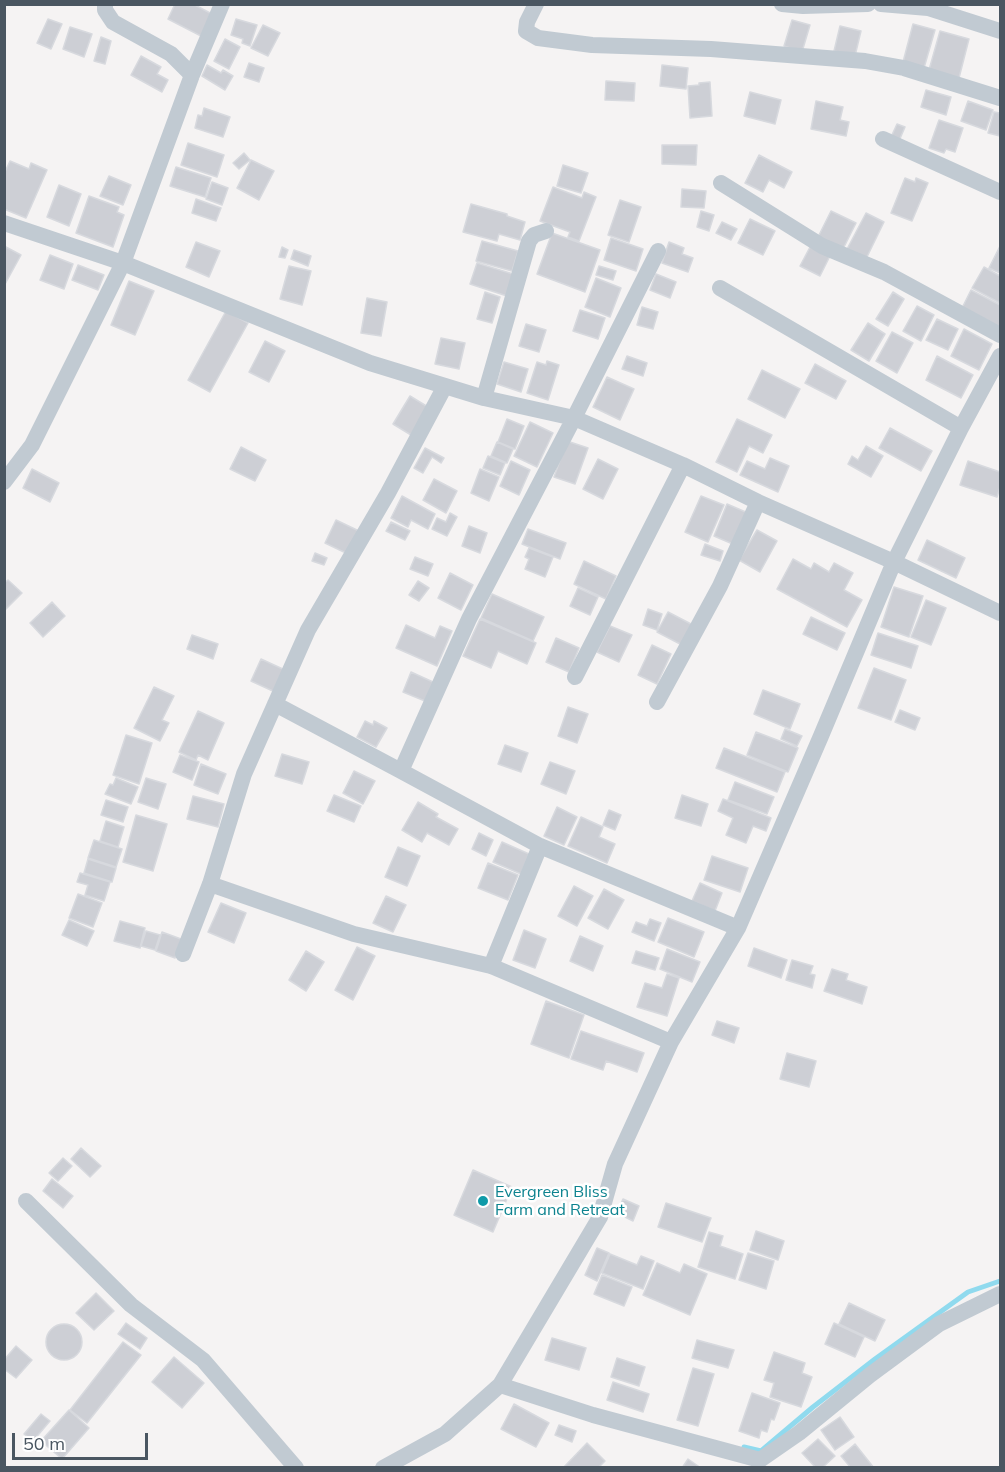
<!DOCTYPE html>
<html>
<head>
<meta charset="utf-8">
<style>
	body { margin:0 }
	#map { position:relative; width:1005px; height:1472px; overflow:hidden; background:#f5f3f3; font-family:Mulish,sans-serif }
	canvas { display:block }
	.frame { position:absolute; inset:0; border:6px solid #4a5661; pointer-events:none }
	.scale { position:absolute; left:12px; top:1433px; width:136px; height:27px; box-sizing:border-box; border:3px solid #4a5661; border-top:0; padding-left:8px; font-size:18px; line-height:21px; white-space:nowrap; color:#4a5661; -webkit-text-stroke:4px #fff; paint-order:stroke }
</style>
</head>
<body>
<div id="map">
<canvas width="1005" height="1472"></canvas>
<div class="frame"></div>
<div class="scale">50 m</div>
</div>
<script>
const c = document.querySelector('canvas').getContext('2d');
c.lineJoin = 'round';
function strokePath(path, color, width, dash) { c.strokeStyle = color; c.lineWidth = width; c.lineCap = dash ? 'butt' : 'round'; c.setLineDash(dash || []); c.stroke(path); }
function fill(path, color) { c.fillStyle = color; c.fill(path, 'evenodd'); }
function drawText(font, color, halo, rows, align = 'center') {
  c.font = font + ' Mulish,sans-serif'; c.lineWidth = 5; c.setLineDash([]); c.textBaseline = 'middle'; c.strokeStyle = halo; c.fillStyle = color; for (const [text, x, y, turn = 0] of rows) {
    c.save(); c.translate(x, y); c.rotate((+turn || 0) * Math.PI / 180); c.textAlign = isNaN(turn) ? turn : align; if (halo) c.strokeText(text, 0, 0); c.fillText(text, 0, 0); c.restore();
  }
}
const stream = new Path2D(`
	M744,1447L761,1451L813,1407L875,1359L968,1292L1000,1281`);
const building = new Path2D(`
	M175,4H193L212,14L201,36L168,19Z
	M48,19L62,24L51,49L37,43Z
	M236,19L257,25L250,46L242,43L243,39L231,35Z
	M792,20L810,25L802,52L784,46Z
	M913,24L935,30L924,68L903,62Z
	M263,25L280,33L268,56L251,48Z
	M840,26L861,31L855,56L834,51Z
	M70,27L92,34L84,57L63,49Z
	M940,31L969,39L959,78L929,70Z
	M101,37L111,41L105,64L94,61Z
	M225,39L240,47L229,69L214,61Z
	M141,56L161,67L157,74L168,80L162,92L131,75Z
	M249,63L264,68L259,82L244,77Z
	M207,65L221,73L223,70L233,76L225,90L202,76Z
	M662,65L688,68L686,89L660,86Z
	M606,81L635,83L634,101L605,100Z
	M710,82L712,116L690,118L688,86L699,85V83Z
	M926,90L951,97L946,115L921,107Z
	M750,92L781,100L775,124L744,116Z
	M816,101L843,107L840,120L849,122L846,136L811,129Z
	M968,101L993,110L986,130L961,121Z
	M204,108L230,117L223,137L195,128L198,115L202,116Z
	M994,112L1000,113V136L988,133Z
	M939,120L963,128L955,152L946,149L944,153L929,148Z
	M897,124L905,127L899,141L891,137Z
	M188,143L224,155L217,177L181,165Z
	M662,145H697L696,165L662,164Z
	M244,153L250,160L239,169L233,163Z
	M759,155L792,172L784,188L769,180L763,192L745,183Z
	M251,160L274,171L259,200L237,188Z
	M10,161L29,169L31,163L47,170L26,218L4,209V174Z
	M563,165L588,173L581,193L557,186Z
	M176,167L211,178L205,197L170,186Z
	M109,176L131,185L123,205L100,196Z
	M905,178L915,182L916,178L928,183L912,221L891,213Z
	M212,182L228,188L222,205L206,199Z
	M59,185L81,194L69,226L47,217Z
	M553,187L582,198L584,192L596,197L579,241L568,237L570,232L540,221Z
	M682,189L706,191L704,208L681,207Z
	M89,196L119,207L117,212L124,215L113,247L76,233Z
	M196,199L221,208L216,221L192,213Z
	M620,200L641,207L629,242L608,235Z
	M471,204L507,214V216L525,222L520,240L499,234L497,241L463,232Z
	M701,211L714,215L709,231L697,227Z
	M831,211L856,223L843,249L818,237Z
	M866,213L884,222L865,261L846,251Z
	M750,219L775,231L763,255L738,243Z
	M722,222L737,229L731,240L716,233Z
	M552,233L600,250L585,292L537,274Z
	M611,238L643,249L636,271L604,260Z
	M482,241L518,251L512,271L476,261Z
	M196,242L220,251L209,277L186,267Z
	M669,242L684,248L682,254L693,258L688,272L662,263Z
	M4,246L21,255L4,286Z
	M1000,246V273L989,268Z
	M282,247L288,250L285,258L279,257Z
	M810,247L830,256L820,276L800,266Z
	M294,250L311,256L308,266L291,259Z
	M50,255L73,264L64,289L40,280Z
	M477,263L513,274L507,296L470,284Z
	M78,265L104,275L98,290L72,280Z
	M289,266L311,271L302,305L280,299Z
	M599,266L616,271L613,280L596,275Z
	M984,267L1000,276V303L972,288Z
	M656,274L676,282L670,298L650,290Z
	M596,278L621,288L610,317L585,307Z
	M129,281L154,291L135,335L111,325Z
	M971,290L1000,305V324L998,329L961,310Z
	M485,292L500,297L492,323L477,319Z
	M893,292L904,299L888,326L876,319Z
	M367,298L387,302L381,336L361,333Z
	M917,306L934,315L921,341L903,331Z
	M642,307L658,312L653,329L637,325Z
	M580,310L605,318L598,339L573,331Z
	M226,311L248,323L210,392L188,380Z
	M937,319L958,329L948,350L926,340Z
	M868,323L885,334L869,361L851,350Z
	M526,324L546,330L539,352L519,346Z
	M964,329L992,344L979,370L951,356Z
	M892,332L913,343L897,373L876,361Z
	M441,338L465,343L459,369L435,364Z
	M265,341L285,351L269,382L249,372Z
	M627,356L647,363L643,376L622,369Z
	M937,356L973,375L961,398L926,380Z
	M547,361L559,365L548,400L527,393L537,362L546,365Z
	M504,362L528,369L521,392L497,384Z
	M815,364L846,381L836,399L805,383Z
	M762,370L800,389L785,418L748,399Z
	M607,377L634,389L620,420L593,407Z
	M410,396L428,407L411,435L393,424Z
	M507,419L524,426L515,449L498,442Z
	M737,419L772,435L763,453L749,446L737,472L716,462Z
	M530,422L553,433L537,467L514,456Z
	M890,428L932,451L921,471L879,448Z
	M567,441L588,448L575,484L554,477Z
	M497,442L513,449L507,463L491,456Z
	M866,446L883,456L871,477L848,464L852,456L858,460Z
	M241,447L266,460L255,481L230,469Z
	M425,448L444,458L441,463L432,457L423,473L414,468Z
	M488,456L505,463L500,475L483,468Z
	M770,458L789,466L778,492L740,475L747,461L765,469Z
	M598,459L618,469L603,499L583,489Z
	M511,461L530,470L519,495L500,486Z
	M968,461L1000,472V487L997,497L960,485Z
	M32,469L59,483L50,502L23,488Z
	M480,469L499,477L489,501L471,493Z
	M434,479L457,491L446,513L423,500Z
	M402,496L435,514L428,529L411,520L408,527L391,518Z
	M701,496L724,505L708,542L685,532Z
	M727,504L748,513L735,545L714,536Z
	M450,513L457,517L447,536L432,529L437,518L446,522Z
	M336,520L359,531L348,554L325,543Z
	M391,522L410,531L405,540L386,531Z
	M469,526L487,533L480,553L462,546Z
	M528,529L566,543L560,559L522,544Z
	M757,530L777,541L760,572L739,560Z
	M927,540L965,558L956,578L918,560Z
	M705,544L723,551L720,561L701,555Z
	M529,548L553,557L545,577L525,569L529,559L525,557Z
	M315,553L327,558L324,565L312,561Z
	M415,557L433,564L428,576L410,569Z
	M793,559L811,569L814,563L829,572L834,563L853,573L844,590L862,600L847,627L777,589Z
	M584,561L616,576L606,599L574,584Z
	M450,573L473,585L461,610L438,598Z
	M8,580L22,593L4,611V583Z
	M418,581L429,588L419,601L409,595Z
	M894,587L923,596L909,637L881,627Z
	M578,588L598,597L590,615L570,606Z
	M492,594L544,617L533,641L481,618Z
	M926,600L946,608L931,645L911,637Z
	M52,602L65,616L43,637L30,623Z
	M648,609L662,614L657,630L643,625Z
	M668,612L693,625L682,645L657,632Z
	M811,617L845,633L837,650L803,634Z
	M480,619L536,643L527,664L498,651L491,668L463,656Z
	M406,625L435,638L440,626L452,631L437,666L396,648Z
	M610,626L632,635L619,662L597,652Z
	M878,633L918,646L911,668L871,655Z
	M192,635L218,644L213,659L187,649Z
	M556,638L579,648L569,672L546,662Z
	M652,645L671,654L657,684L638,675Z
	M261,659L285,670L275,692L251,681Z
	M874,668L906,680L891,720L858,708Z
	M411,672L433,682L425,701L403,692Z
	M154,687L174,696L162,720L169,723L160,741L134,728Z
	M763,690L800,704L790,729L754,714Z
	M568,707L588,714L577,743L558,736Z
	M900,710L920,718L915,730L895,722Z
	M198,711L224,723L208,760L198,755L196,760L179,752Z
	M365,721L373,725L374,721L387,728L376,747L357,737Z
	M785,729L802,736L797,746L781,739Z
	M756,732L798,748L788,772L747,755Z
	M126,735L152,743L139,784L113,775Z
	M505,745L528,753L521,772L498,764Z
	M724,748L785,772L777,792L716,768Z
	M282,754L309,762L302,784L275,776Z
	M180,755L199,762L192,780L173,772Z
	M550,762L575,771L566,794L541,784Z
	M201,764L226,774L218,794L194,785Z
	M354,771L375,781L363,804L343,793Z
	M116,778L138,787L131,804L105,794L110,784L113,785Z
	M146,778L166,784L158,809L138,802Z
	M735,782L774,797L767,814L728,800Z
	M334,795L361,806L354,822L327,811Z
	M682,795L708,804L701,826L675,818Z
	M193,796L224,804L218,827L187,819Z
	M723,799L771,818L766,831L753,826L746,843L726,835L733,818L718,811Z
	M106,800L128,807L123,822L101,815Z
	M418,802L438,814L436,817L458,829L449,845L427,833L422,842L402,830Z
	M557,807L577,817L564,845L544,836Z
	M609,810L621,815L615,830L603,825Z
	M136,815L167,824L153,871L123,862Z
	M581,817L603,827L599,837L615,844L607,863L568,846Z
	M106,821L124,827L118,847L100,841Z
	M479,833L493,840L486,856L472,849Z
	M94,840L122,849L116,867L88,858Z
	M502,842L529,854L521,874L493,862Z
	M398,847L420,856L407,886L385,877Z
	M712,856L748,868L740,892L704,880Z
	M88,859L116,868L112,882L84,873Z
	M488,863L518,875L508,900L478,888Z
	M80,873L110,882L104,901L85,895L88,885L77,882Z
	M700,883L722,893L715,911L692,901Z
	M574,886L593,896L577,926L558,916Z
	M604,889L624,900L608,929L588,918Z
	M78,894L102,903L93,927L69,918Z
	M386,896L406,905L393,932L373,923Z
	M221,903L246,913L234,943L208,932Z
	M668,918L704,932L694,957L658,942Z
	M650,919L661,923L654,941L632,932L636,922L647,926Z
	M69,920L94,931L87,946L62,935Z
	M120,921L145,928L140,948L114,941Z
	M524,930L546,939L535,968L513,960Z
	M146,931L160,935L155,950L141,946Z
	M162,932L181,939L175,958L156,951Z
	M580,936L603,946L593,971L570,961Z
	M357,947L375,956L353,1000L335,990Z
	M754,948L787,960L781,978L748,966Z
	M667,949L700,962L692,982L660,969Z
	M306,951L324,962L306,991L289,980Z
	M636,951L659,958L655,970L632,963Z
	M792,960L813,966L810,974L815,975L812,988L786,980Z
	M832,969L848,974L846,980L867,987L862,1004L824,991Z
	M667,974L679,978L667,1016L637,1007L645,983L662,988Z
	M546,1001L584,1015L569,1058L531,1044Z
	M717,1021L739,1028L734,1043L712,1035Z
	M581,1031L644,1053L637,1072L606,1061L603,1070L571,1059Z
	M787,1053L816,1061L809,1087L780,1079Z
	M81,1148L101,1166L90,1177L71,1159Z
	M63,1158L72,1166L58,1181L49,1173Z
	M473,1170L512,1187L493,1232L454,1215Z
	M52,1179L73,1196L63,1208L43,1191Z
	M623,1199L639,1206L633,1221L617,1213Z
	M666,1203L711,1218L702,1242L658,1227Z
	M756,1231L784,1241L778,1260L750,1250Z
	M709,1232L723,1236L720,1246L743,1254L735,1279L698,1267Z
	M597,1248L609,1253L597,1281L585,1275Z
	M748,1253L774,1261L766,1289L739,1280Z
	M610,1254L637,1265L641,1256L654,1261L643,1289L602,1273Z
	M657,1263L680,1273L684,1264L707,1274L690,1315L643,1295Z
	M602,1275L632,1287L624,1306L594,1294Z
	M96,1293L114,1311L94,1330L76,1313Z
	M849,1303L885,1320L875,1341L839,1324Z
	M126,1323L147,1338L140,1349L118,1334Z
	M834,1323L864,1337L855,1357L825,1344Z
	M46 1342a18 18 0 1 1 36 0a18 18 0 1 1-36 0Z
	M552,1338L586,1348L579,1370L545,1360Z
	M697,1340L734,1350L728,1368L692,1358Z
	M123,1342L141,1355L87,1423L70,1410Z
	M16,1346L32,1360L16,1378L4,1369V1360Z
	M774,1352L805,1363L802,1373L812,1377L801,1407L770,1397L774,1383L764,1380Z
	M174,1357L204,1383L182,1408L152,1382Z
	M617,1358L645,1367L639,1386L611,1377Z
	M693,1368L714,1374L698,1426L677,1420Z
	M613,1382L649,1394L643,1412L607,1400Z
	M752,1393L780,1403L774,1420L771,1419L767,1432L761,1430L759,1438L739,1431Z
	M514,1404L549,1423L536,1447L501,1429Z
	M69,1410L89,1428L62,1459L41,1441Z
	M41,1414L50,1421L33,1441L24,1434Z
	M840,1417L854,1437L835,1450L821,1430Z
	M559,1425L576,1431L572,1442L555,1435Z
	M818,1439L835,1456L822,1468H816L802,1453Z
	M587,1443L605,1461L598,1468H563Z
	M855,1444L874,1468H851L841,1456Z
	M688,1459L701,1468H682Z`);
const street = new Path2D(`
	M105,4V10L113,22L171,54L192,75
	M536,4L527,22L526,31L538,38L592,45L711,49L865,61L904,68L1000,98
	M782,4L803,6L868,4
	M881,4L928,8L1000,31
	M883,139L1000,192
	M721,183L822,246L884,272L1000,335
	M4,223L123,263L370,363L484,398L574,418L683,465L758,502L894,562L1000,613
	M658,251L574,418L469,619L401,771L540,846L738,928
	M720,288L961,428
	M484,398L529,241L534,235L546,231
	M4,482L32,445L123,263L192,75L222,4
	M575,677L683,465
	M657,702L720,586L758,502
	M275,704L401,771
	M210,884L354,934L491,966L671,1042
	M183,954L210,884L244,774L308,630L388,493L445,386
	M491,966L540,846
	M26,1201L131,1305L203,1360L296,1468
	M500,1385L593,1415L760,1460L799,1433L870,1375L939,1324L1000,1294
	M383,1468L445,1434L500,1385L600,1217L615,1164L671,1042L738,928L821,736L894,562L961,428L1000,356`);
const markers = [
	[483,1201,6,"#0f9aa8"]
];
const cultureNames = [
	["Evergreen Bliss",495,1192],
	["Farm and Retreat",495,1210]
];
strokePath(stream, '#90daee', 5);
fill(building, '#cdcfd5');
strokePath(building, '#d7d9de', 1.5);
strokePath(street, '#c1cad2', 16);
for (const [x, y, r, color] of markers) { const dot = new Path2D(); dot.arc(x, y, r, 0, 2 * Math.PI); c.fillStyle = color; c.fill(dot); strokePath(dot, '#fff', 2); }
drawText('16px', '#0d838f', '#fff', cultureNames, 'left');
</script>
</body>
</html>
